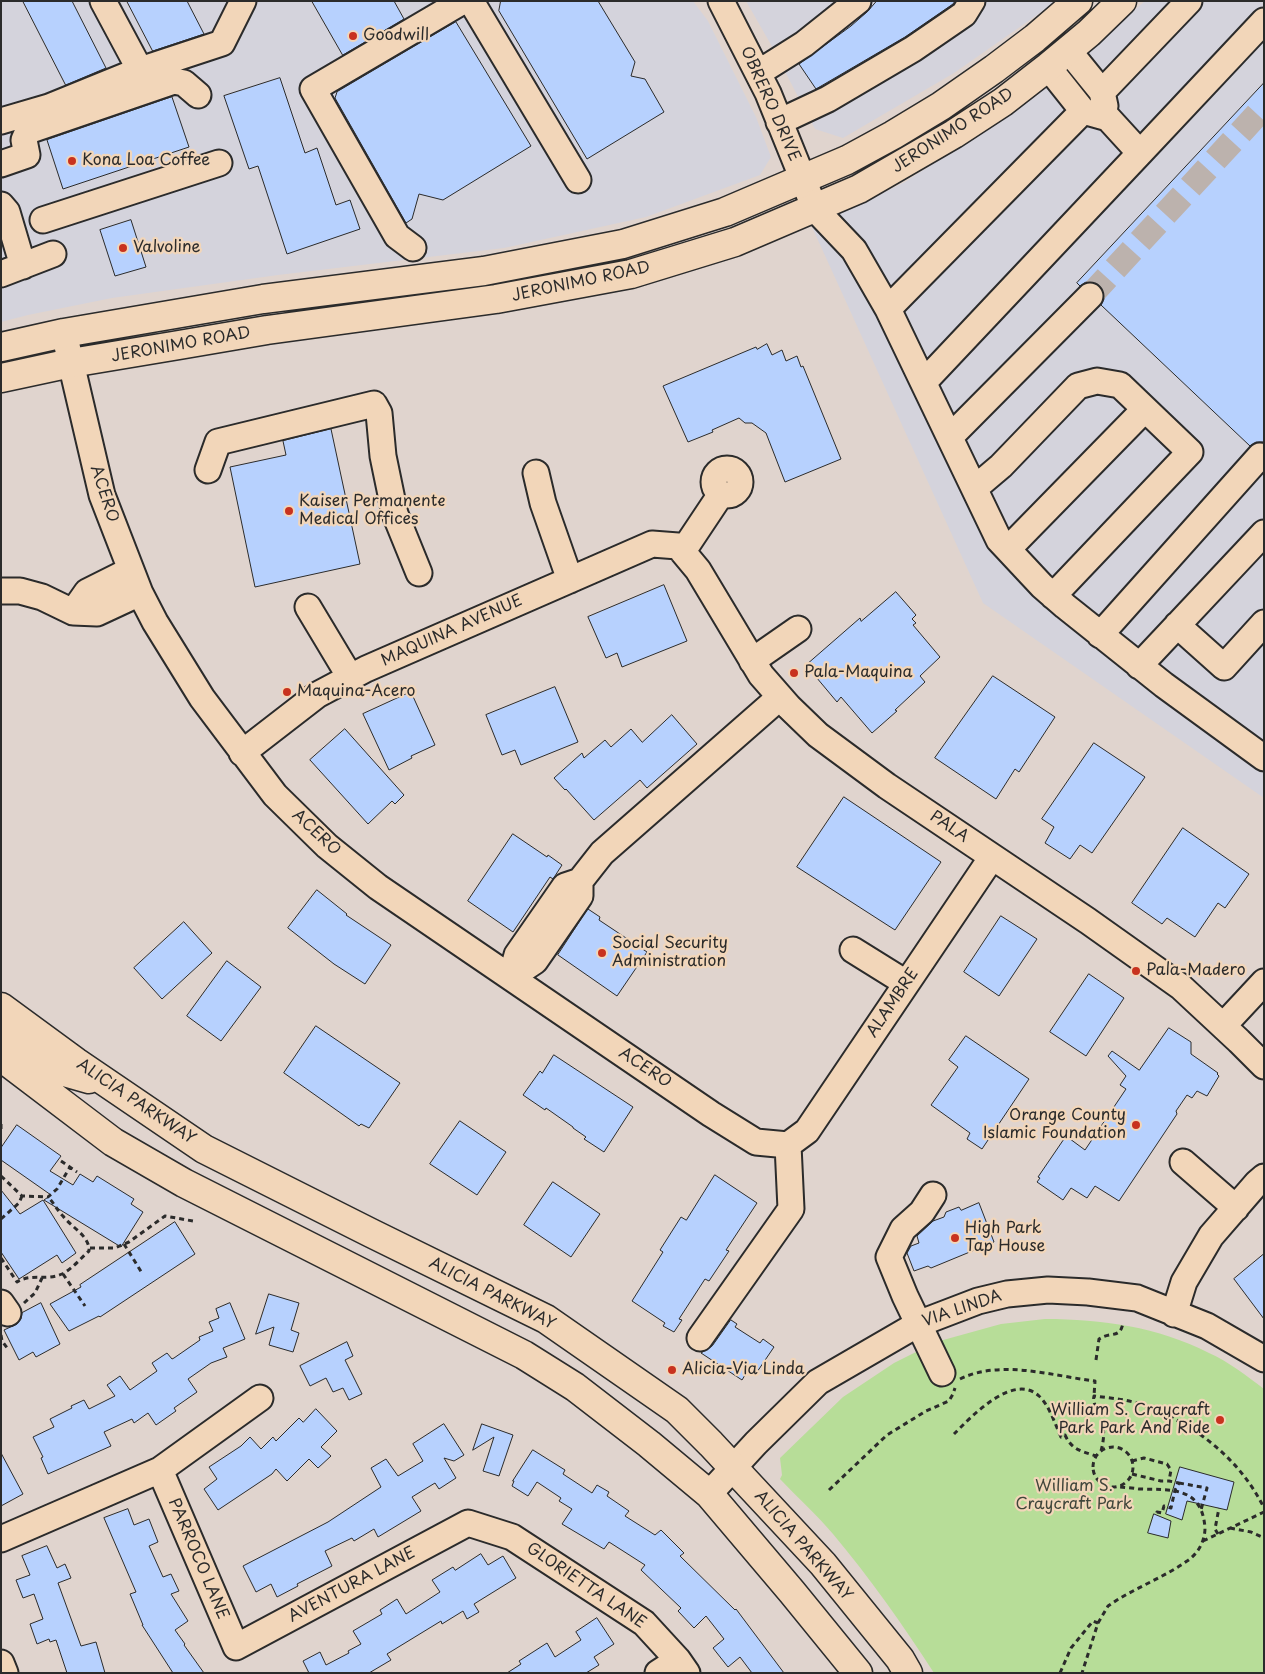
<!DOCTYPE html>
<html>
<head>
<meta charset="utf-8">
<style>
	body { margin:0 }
	#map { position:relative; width:1265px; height:1674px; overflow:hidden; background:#e0d4ce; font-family:"Playpen Sans",sans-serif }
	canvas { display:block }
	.frame { position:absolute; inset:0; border:2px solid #2b2b2b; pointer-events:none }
</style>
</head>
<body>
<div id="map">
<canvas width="1265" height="1674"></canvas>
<div class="frame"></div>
</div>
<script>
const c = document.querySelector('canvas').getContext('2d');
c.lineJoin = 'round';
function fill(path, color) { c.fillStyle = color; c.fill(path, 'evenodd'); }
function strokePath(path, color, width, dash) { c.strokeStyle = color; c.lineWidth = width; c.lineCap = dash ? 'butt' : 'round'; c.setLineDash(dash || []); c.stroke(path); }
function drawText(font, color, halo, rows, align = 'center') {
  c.font = font + ' "Playpen Sans",sans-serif'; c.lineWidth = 4.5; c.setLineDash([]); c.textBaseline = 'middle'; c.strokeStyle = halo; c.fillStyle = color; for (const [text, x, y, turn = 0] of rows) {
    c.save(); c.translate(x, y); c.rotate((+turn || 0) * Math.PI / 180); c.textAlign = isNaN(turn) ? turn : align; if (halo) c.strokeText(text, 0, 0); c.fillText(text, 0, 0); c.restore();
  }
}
const built = new Path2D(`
	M1,1H693L708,21L756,117L771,157L760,175L646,217L504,248L278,275L112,298L28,315L1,322Z
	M746,1H1057L954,73L843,138L815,129L770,43Z
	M1145,1H1264V798L983,603L812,227L905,182L1032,99Z`);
const green = new Path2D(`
	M1045,1319C1102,1319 1158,1327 1209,1353C1229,1362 1247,1376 1264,1389V1673H934C903,1625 870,1578 833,1534C817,1515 798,1498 780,1479L782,1475L780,1458L843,1397L894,1363L936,1342L1001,1324Z`);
const building = new Path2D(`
	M23,1H72L106,68L66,85Z
	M127,1H187L204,34L153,51Z
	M312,1H394L404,19L343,55Z
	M501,1H598L635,62L631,76L645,79L664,112L587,159L499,11Z
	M877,1H955L953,4L905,37L816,89L799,64L851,26L867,12Z
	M456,22L531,146L443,200L419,194L412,219L406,223L335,98L337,92Z
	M280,78L305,153L317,148L336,205L350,200L360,229L287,254L258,166L249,169L224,96Z
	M1264,83V442H1256L1250,446L1101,305L1104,299V293L1100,286L1093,282H1086L1080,286L1077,283Z
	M172,97L189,147L63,189L47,140Z
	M131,220L146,267L115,276L100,230Z
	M767,344L772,355L782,350L786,361L797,356L801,367L803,366L841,459L785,482L766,433L752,423H745L739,418L712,430L713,432L688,442L663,386L756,347L757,349Z
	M331,429L360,564L255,587L230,467L286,455L283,441Z
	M664,585L687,641L622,667L617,653L606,658L588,617Z
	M896,592L916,615L912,619L916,623L913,625L940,657L920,676L925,682L895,710L897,711L872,733L841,697L837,702L806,665L860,618L861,621Z
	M993,676L1055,717L1019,772L1015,769L996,799L935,758Z
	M555,687L578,742L521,765L515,750L502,755L486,715Z
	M411,692L435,745L411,756L412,758L389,770L363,714Z
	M672,715L697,744L647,788L640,780L594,820L566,789L565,790L554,778L582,753L584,758L605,740L611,747L631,729L642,742Z
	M345,729L404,795L395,804L392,801L368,824L310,760Z
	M1094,743L1145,777L1092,853L1080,845L1070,859L1045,843L1054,827L1042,819Z
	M844,797L941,862L895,930L797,867Z
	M1183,828L1249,874L1225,908L1218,903L1195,937L1167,918L1162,924L1132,903Z
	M513,834L547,857L548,855L562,865L553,879L550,877L513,932L468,901Z
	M317,890L347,914L346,915L391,945L365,984L334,964L288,928Z
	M588,909L600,917L599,920L647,952L617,996L558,955Z
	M1001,916L1037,939L999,996L964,972Z
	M184,922L212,953L162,999L134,968Z
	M227,961L261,987L221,1041L187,1016Z
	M1089,974L1124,998L1086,1056L1050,1032Z
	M316,1026L400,1083L369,1128L361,1124L359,1126L284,1073Z
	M1169,1028L1191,1042V1054L1218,1073L1217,1074L1219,1076L1207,1096L1197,1091L1192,1098L1187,1095L1176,1111L1177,1114L1119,1201L1095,1186L1087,1198L1071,1188L1063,1200L1037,1182L1040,1178L1038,1177L1066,1136L1085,1150L1126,1089L1120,1085L1126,1076L1108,1056L1112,1051L1139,1070Z
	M966,1036L1029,1079L982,1149L967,1139L970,1133L931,1105L958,1067L949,1060Z
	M554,1055L633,1107L604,1152L584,1139L586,1137L573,1128V1127L546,1108L545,1110L523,1095L540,1071L542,1073Z
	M460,1121L506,1152L477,1195L430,1164Z
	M17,1125L61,1156L50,1171L73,1185L80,1174L93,1182L97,1176L134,1199L131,1204L143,1212L121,1247L44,1200L51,1195L1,1160V1148Z
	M715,1175L757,1203L726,1250L729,1251L709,1281L705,1279L679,1319L682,1320L674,1332L663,1326L665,1323L632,1301L663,1252L660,1250L681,1217L686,1220Z
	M553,1182L600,1214L571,1257L524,1225Z
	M1,1190L20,1214L43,1200L76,1253L62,1263L57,1255L19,1279L1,1252Z
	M979,1203L994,1242L931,1268L928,1266L914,1271L907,1253L911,1246L919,1243L917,1236L933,1221L944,1217L946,1212L959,1207L961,1210Z
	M175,1222L195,1254L100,1317L99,1316L69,1331L50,1304L81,1287L80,1285Z
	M1264,1254V1319L1234,1279Z
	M269,1294L299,1303L291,1330L299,1333L293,1352L269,1345L274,1327L256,1334Z
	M41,1303L60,1344L36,1357L33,1352L19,1360L4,1330L17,1324L21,1319L22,1313Z
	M230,1303L245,1339L223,1348L227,1357L211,1363L188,1379L197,1392L174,1408L176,1411L156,1425L148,1413L134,1423L132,1419L104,1432L111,1446L48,1474L41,1458L43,1457L33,1437L54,1427L50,1419L72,1408L71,1406L84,1400L89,1409L115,1396L107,1385L120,1376L130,1390L157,1371L152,1363L167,1353L172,1359L174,1358L200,1340L199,1337L213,1331L209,1322L219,1318L216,1309Z
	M731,1320L737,1324L735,1327L760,1343L763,1339L774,1347L757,1372L750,1367L742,1380L701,1353L712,1346Z
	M347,1342L353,1356L345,1360L362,1394L349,1400L343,1388L333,1392L326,1378L310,1386L300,1366Z
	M316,1409L337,1431L321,1447L331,1456L318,1468L309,1459L287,1481L276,1469L272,1474L218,1510L204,1489L217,1479L209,1467L241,1446L250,1437L261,1449L273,1437L276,1441L299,1418L303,1422Z
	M444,1424L464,1455L454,1461L444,1458L456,1478L439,1489L435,1483L412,1497L421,1511L378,1537L374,1529L354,1541L352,1538L325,1551L332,1566L297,1584L298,1586L277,1597L271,1584L256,1592L243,1566L328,1522L381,1487L371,1468L386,1459L398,1476L423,1461L413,1444Z
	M482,1424L513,1435L499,1476L483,1471L494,1437L473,1450Z
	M533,1450L565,1470L563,1474L592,1493L597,1485L609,1492L607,1496L629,1511L625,1516L655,1535L661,1530L684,1553L680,1556L735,1610L736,1609L784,1673H752L740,1657L728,1667L713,1648L724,1639L706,1616L694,1628L678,1611L681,1608L641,1570L645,1565L609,1542L604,1549L562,1524L572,1509L559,1501L561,1498L537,1482L528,1496L512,1486L514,1481H513Z
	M1,1453L23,1494L1,1506Z
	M1180,1467L1234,1482L1227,1510L1187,1501L1182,1520L1166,1514Z
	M128,1509L134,1525L149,1519L158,1542L149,1546L163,1577L171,1574L179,1591L171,1594L188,1621L175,1630L185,1644L184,1645L204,1673H173L142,1625H143L130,1594L136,1592L104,1518Z
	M1154,1514L1171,1521L1168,1538L1148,1533Z
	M47,1546L57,1568L65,1564L71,1578L58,1583L81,1646L96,1642L105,1673H67L56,1640L50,1642L49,1639L37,1644L30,1624L43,1619L34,1594L23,1598L16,1580L30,1575L22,1556Z
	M481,1554L488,1565L503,1556L516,1578L474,1604L479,1612L467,1619L463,1611L442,1624L441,1621L387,1654L391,1660L369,1673H309L303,1661L320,1652L326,1665L349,1653L348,1651L361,1644L353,1631L382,1614L380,1610L397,1599L406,1614L440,1592L432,1580L453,1567L455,1570Z
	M597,1618L614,1644L594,1657L599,1665L586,1673H507L521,1664L519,1661L547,1643L555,1657L581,1640L576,1632Z`);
const minorTunnel = new Path2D(`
	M1090,296L1264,107`);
const path = new Path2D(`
	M1,1124V1129
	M61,1161L77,1172
	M1,1176L22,1196L48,1197L57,1189L70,1167
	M1,1219L19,1203L22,1196
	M124,1244L142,1273
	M90,1248H115L129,1242L165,1216L193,1221
	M1,1258L17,1282C31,1273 46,1281 62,1274C71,1270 82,1257 89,1251C90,1236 71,1227 63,1216C57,1210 54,1203 48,1197
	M63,1274L85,1306
	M24,1303L35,1293L42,1278
	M1,1335L2,1341L8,1349
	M1096,1360L1099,1339C1112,1331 1120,1339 1123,1323
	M960,1379C1001,1359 1052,1376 1095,1381L1094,1396
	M954,1434C971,1417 1013,1372 1039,1396C1049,1405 1055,1424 1061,1437L1065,1435C1072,1450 1081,1451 1096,1456
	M1093 1467a20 20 0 1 1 40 0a20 20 0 1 1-40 0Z
	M1101,1451C1104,1440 1105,1429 1101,1419C1099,1411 1092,1404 1094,1396C1109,1398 1125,1399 1140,1404C1192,1422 1239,1457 1264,1508
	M1132,1461L1144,1458L1167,1464L1171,1470L1169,1481
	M1132,1474L1161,1481H1169L1179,1483L1175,1490L1171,1508L1164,1506L1162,1513L1157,1512L1156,1515
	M1179,1483L1207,1488L1201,1510
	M829,1490L887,1435L926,1411L949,1401L953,1394L955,1388
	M1230,1528L1251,1532L1264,1538
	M1218,1534L1215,1529L1219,1508
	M1203,1541L1264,1512
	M1098,1623L1108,1606L1117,1600C1140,1586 1166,1576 1187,1561C1198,1554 1205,1541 1205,1528C1202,1486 1171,1490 1139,1489C1132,1488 1124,1487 1116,1487
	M1060,1673L1071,1648L1093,1621L1098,1623L1082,1673`);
const minor = new Path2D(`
	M103,1L140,70
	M471,1L578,180
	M721,1L768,93L815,209L854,250L888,309L999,540L1042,586L1065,606L1164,685L1264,758
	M1068,50L1102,92L1105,106
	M758,73L804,44L858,1
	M1102,92L1189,1
	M1,121L49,107L140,70L222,43L243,1
	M779,122L828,99L913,49L964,14L972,1
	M1140,153L1264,21
	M1,164L27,155L24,140L28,131L174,81L184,83L198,95
	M1,205L7,212L23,266
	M43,220L219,163
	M413,248L397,236L313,89L463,1
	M1,274L53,254
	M888,309L1083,111
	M64,333L102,495L140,593L155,622L202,698L275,795L327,846L378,887L711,1114L756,1142L788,1145
	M924,382L1140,153L1108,118L1083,111L1048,67
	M950,437L1090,296
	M714 482a13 13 0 1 1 26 0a13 13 0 1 1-26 0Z
	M208,470L218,442L374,404L379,413L383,456L395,514L419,573
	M536,473L543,503L570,580
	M975,488L1001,466L1078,386L1097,381L1120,385L1190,452L1053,596
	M1008,549L1145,409
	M683,551L721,494
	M1,591H20L42,597L73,612L97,613L140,593
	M308,607L350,677
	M73,612L87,592L131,570
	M1177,625L1224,667L1264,623
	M1100,635L1260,456
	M752,661L798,629
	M1139,666L1264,533
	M242,753L317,695L366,669L652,544L678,546L698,570L761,675L789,707L818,735L887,786L1088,921L1181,987L1239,1041L1264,1066
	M853,950L906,983
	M511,977L517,955L565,886L580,881L602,853L780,697
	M511,977L535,961L580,896V884
	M1223,1026L1264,982
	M788,1145L807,1131L992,857
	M1183,1162L1236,1208
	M933,1195L922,1212L903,1229L889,1257L905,1296L942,1373
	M1,1303L8,1313
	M1174,1314L1184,1282L1211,1236L1257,1183L1264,1177
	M700,1338L791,1209L788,1145
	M160,1470L236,1647L468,1523L512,1537L644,1623L678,1660L687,1673
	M709,1494L756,1443L818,1382L918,1324L978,1301L1007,1294L1048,1290L1088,1292L1137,1298L1207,1326L1264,1359
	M1,1539L160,1470L260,1398
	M1,1663L5,1673
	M658,1673L678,1660`);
const major = new Path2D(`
	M1,347L64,333L263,299L484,271L623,244L725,212L847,160L893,135L941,106L994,69L1035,38L1078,1
	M1,378L71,363L179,345L267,330L496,299L631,274L735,242L859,189L954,134L1003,102L1048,67L1089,33L1122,1
	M1,1007L76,1062L204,1149L371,1233L546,1319L677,1410L711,1444L823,1564L900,1659L908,1673
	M1,1031L47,1067L89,1079
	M1,1057L113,1142L184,1183L524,1355L575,1387L649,1444L709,1494L792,1592L858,1673`);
const markers = [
	[353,36,5,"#c8321e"],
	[72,161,5,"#c8321e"],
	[123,248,5,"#c8321e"],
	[289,511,5,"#c8321e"],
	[794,673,5,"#c8321e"],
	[287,692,5,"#c8321e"],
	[602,953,5,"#c8321e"],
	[1136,971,5,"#c8321e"],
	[1136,1125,5,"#c8321e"],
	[955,1238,5,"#c8321e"],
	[672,1370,5,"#c8321e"],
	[1220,1420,5,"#c8321e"]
];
const poiNames = [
	["Goodwill",363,36],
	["Kona Loa Coffee",82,161],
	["Valvoline",133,248],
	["Kaiser Permanente",299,502],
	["Medical Offices",299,520],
	["Pala-Maquina",804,673],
	["Maquina-Acero",297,692],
	["Social Security",612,944],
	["Administration",612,962],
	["Pala-Madero",1146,971],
	["Orange County",1126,1116,"right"],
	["Islamic Foundation",1126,1134,"right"],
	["High Park",965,1229],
	["Tap House",965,1247],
	["Alicia-Via Linda",682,1370],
	["William S. Craycraft",1210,1411,"right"],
	["Park Park And Ride",1210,1429,"right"]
];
const streetNames = [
	["OBRERO DRIVE",770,104,66],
	["JERONIMO ROAD",953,131,-33],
	["JERONIMO ROAD",581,282,-12],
	["JERONIMO ROAD",181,345,-10],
	["ACERO",104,494,72],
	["MAQUINA AVENUE",452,631,-24],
	["PALA",949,827,34],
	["ACERO",316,833,43],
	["ALAMBRE",893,1003,-56],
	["ACERO",645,1068,34],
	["ALICIA PARKWAY",136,1102,34],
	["ALICIA PARKWAY",492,1294,27],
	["VIA LINDA",962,1309,-19],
	["ALICIA PARKWAY",803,1546,49],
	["PARROCO LANE",198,1559,67],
	["AVENTURA LANE",352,1585,-28],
	["GLORIETTA LANE",586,1586,34]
];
const parkNames = [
	["William S.",1074,1487],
	["Craycraft Park",1074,1505]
];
fill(built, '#d4d3dc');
fill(green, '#b7dd98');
fill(building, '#b7d1fe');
strokePath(building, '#2b2b2b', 1);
strokePath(minorTunnel, '#bcb2ad', 25, [25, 12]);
strokePath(minor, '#2b2b2b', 29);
strokePath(major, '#2b2b2b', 31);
strokePath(path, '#2b2b2b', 3, [5, 4]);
strokePath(minor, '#f2d6b9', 25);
strokePath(major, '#f2d6b9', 28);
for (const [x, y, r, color] of markers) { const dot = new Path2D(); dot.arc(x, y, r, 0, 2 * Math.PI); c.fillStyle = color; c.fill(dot); strokePath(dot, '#f2d6b9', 2); }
drawText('16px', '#2b2b2b', '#f2d6b9', poiNames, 'left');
drawText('16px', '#2b2b2b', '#f2d6b9', streetNames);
drawText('16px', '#40463b', '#f2d6b9', parkNames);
</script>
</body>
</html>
